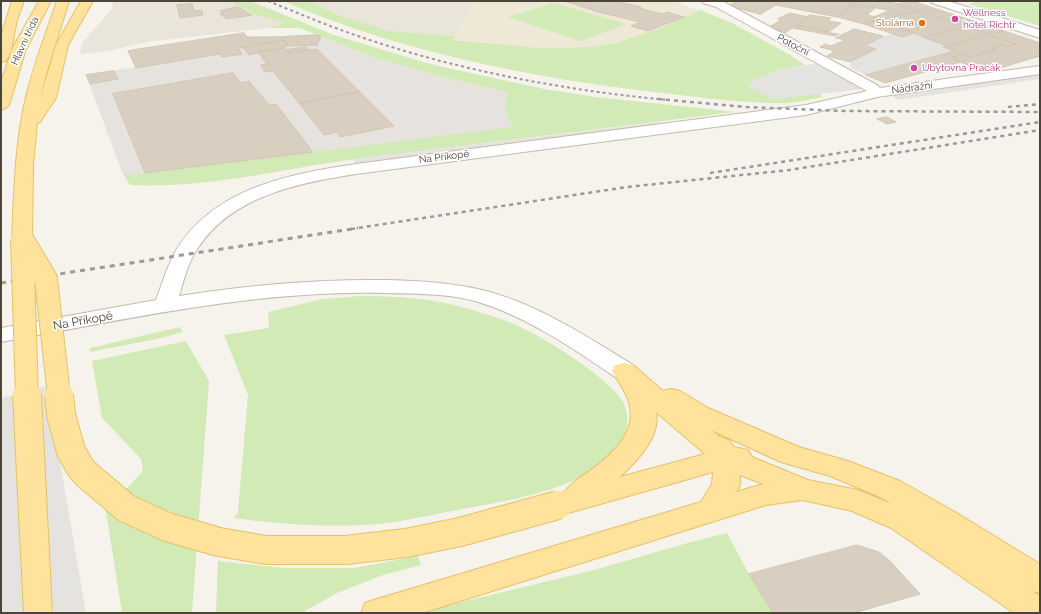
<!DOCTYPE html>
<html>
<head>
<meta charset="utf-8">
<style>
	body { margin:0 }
	#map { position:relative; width:1041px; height:614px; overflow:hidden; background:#f6f3ec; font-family:Raleway,sans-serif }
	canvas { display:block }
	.frame { position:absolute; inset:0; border:2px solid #4b4439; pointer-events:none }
</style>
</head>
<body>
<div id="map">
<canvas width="1041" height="614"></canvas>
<div class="frame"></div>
</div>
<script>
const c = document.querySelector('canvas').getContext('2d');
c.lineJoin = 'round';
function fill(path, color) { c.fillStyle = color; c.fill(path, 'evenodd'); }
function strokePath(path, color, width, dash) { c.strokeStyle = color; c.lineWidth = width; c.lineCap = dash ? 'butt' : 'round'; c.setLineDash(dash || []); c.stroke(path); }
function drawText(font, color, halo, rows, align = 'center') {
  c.font = font + ' Raleway,sans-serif'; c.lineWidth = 3; c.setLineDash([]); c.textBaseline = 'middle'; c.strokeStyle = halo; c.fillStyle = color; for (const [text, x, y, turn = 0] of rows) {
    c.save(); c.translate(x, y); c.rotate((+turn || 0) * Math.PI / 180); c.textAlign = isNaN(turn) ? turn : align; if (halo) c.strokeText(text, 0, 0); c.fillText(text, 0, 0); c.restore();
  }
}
const residential = new Path2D(`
	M113,1H230L286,23L269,28L146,42L104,52L80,54L82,43L112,9Z
	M308,1H477L455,36L390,31L339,15Z`);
const industrial = new Path2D(`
	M244,33L248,37L317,35L375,58L438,76L507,92L505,110L512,128L131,175L122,172L86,75L136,67L128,51Z`);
const education = new Path2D(`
	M477,1H675L691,8L700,10L663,27L616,43L587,47L540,48L453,40Z`);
const green = new Path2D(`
	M230,1H250L334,35L430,64L475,74L544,89L596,97L736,112C609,128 482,143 355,159C281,169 206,189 130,185L122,172L131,175L512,127L505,110L507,92L438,76L375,58L300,28H269L285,23L254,14Z
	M283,1H308L339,15L390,31L455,36L453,40L540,48L587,47L616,43L663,27L700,10L730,22L790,55L805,65L779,70L751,81L773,99L819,93L823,97C811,99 799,102 787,103C745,104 697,97 654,92C528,77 400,52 283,1Z
	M980,1H1040V26L968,4Z
	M554,3L626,24L581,41L508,17Z
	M359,296C388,296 416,297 445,303C465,307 490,315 509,322C539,334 604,374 622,400C628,410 629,425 625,436C602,489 503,501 453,511C424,516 394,524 364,525C321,527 277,524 234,518L238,512L248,395L224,335L269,328L268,312L323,299Z
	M180,327L183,332L157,339L90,352V348Z
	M186,341L209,381L192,613H122L106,511L143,471L141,459L102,418L92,361Z
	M727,533L749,574L773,613H430L437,608L594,570L691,542Z
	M418,556L421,565L383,575L337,593L301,613H216L218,561L284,568H354Z`);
const parking = new Path2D(`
	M914,33L947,46L943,47L955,51L866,75L851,68L850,62L875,49L865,46L883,36L893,34L902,37Z
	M825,62L872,88L773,99L747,86L751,81L779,70Z
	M1040,70V79L898,100L885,92Z
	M658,122L690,126L356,169L354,159Z
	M47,386L86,613H1V398Z`);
const building = new Path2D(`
	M565,1H614L641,7L639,8L662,14L667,12L684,17L648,31L631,26L641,22L598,12Z
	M736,1H841L853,4L837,17L776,5L759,15L760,14L729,6Z
	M841,1H882L872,7Z
	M882,1L900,4H898L919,11L906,14L872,7Z
	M912,1L1004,31L990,34L898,4Z
	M192,4L194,11L202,10L203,15L180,18L177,5Z
	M853,4L875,8L868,14H866L882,20L864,24L837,17Z
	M238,7L252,15L227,19L220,14L224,13L220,11Z
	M889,11L906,14L882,20L874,17Z
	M919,11L921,12L965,27L924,37L879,20Z
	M790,13L808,17L782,35L768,28L781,20L778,19Z
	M810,15L831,18L828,21L841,23L829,32L796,25Z
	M879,20L908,31L914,33L902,37L864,24Z
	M796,25L836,34H839L835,36L793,28Z
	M965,27L990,34L947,46L923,37Z
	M854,29L883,36L865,46L876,49L850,62L827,56L835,51L820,47L825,44L831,46L845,40L836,38Z
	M1004,31L1040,43V56L1000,68L998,67L986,70L975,69L968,66H970L950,58L964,54L970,57L996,49L992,48L1001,45L1005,47L1016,44L988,35Z
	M244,33L255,46L238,48L242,54L222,57L220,54L136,68L128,51Z
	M317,35L321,36L317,45L288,46L282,37Z
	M988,35L1016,44L1005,47L1001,45L992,48L996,49L970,57L943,47Z
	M248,37H282L284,40L255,46Z
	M284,40L288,46H284L285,48L258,53L249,55L243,47Z
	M306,47L309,50L290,53L287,50Z
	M285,48L290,53L317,49L360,92L299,103L273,71L265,72L260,65L267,64L258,52Z
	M955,51L964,54L950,58L961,62L885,83L866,75Z
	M114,71L118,79L90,84L86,75Z
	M233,73L241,83L249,81L269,105L276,104L313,152L145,173L113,94Z
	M360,92L394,126L340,137L337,132L324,135L299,103Z
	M887,117L896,122L887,124L877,119Z
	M857,545L879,552L890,561L920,594L854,613H773L749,574Z`);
const street = new Path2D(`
	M701,1L724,2L877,85L880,88L1040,66V74L877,97L806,115L356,174C298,183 232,196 198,248C188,262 184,280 179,296C248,285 318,279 388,280C422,281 457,283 490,292C542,307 588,337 633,365L636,371L633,377L624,379L615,377C571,347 526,316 475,301C446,293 415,294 385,293C255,290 128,319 1,342V328L156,300C162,284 167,267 175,252C213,188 289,174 356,164L806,105L867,91L716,7L703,3Z
	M930,1H948L1040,30V38L932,3Z`);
const primary = new Path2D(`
	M12,1H24L17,20L11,51L6,61L1,62V36Z
	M39,1H51L26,49L9,105L6,108L1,110V83L12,49Z
	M57,1H69L47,71L40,100L56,45L81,1H93L68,45L56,98L40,122L37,123L33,165L32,239L29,243L22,245L15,243L12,239C14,192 15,143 26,97C34,64 46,33 57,1Z
	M624,363L633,365L663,391L671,389L680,391L708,408L799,447L848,461L900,481L955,512L1040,564V593L1032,591L1040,596V613H1014L891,528L852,511L803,500L766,505L422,613H361L365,603L377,599L701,502L712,484L713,472L558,516L548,513L544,505L548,497L565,492C571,482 582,477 591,470C614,453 641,429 627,397C623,387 617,380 612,371L615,365ZM656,412L705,454L620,477C637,461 661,437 656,412ZM711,430L781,462L830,476L880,497L892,504L858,490L808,480L752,457L748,450L734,447L729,440L720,437ZM740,475L763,484L736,492L740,485Z`);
const railFar2 = new Path2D(`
	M268,1C298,13 328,26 358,36C456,70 567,91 669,100`);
const railFar1 = new Path2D(`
	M658,99L746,107L845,111L1040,112
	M1008,107L1040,104
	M710,173L1040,122
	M351,229L627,187L789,170L1040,130`);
const rail = new Path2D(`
	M1,283L358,228`);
const primaryBridgeFar1 = new Path2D(`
	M22,239L46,279L59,396
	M22,239L27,396`);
const primaryBridge = new Path2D(`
	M27,395L38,613
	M59,395L61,415L71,451L80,467L86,474L126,508L167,527L219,542L266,550H346L406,543L460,532L558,505`);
const markers = [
	[955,19,4,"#d1479c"],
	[922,23,4,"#e8710a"],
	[914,68,4,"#d1479c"]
];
const farHotelnames = [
	["Wellness",963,13],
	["hotel Richtr",963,25],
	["Ubytovna Pracák",922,68]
];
const farFoodnames = [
	["Stolárna",914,23]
];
const farStreetnames = [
	["Hlavní třída",25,41,-65],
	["Potoční",793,45,28],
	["Nádražní",912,88,-8],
	["Na Příkopě",444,157,-7]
];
const streetNames = [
	["Na Příkopě",83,321,-10]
];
fill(residential, '#eae5da');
fill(industrial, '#e6e2dd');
fill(education, '#efe8d6');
fill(green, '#d2eab5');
fill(parking, '#e5e3e0');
fill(building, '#d8cfc1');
strokePath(building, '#d3c7b4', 1);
strokePath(street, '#c2bbae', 2);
strokePath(primary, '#e6c16a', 2);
fill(street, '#fff');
fill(primary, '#ffe39c');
strokePath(railFar2, '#9a9a9a', 2, [3, 3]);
strokePath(railFar1, '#9a9a9a', 2.5, [4, 4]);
strokePath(rail, '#9a9a9a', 3, [5, 5]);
strokePath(primaryBridgeFar1, '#e6c16a', 24, []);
strokePath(primaryBridge, '#e6c16a', 30, []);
strokePath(primaryBridgeFar1, '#ffe39c', 22);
strokePath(primaryBridge, '#ffe39c', 28);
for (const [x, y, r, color] of markers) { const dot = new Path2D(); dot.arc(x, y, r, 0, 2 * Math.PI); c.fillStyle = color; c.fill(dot); strokePath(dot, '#fff', 1.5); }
drawText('10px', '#b23c85', '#fff', farHotelnames, 'left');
drawText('10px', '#c56008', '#fff', farFoodnames, 'right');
drawText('10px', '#4b4439', '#fff', farStreetnames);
drawText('12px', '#4b4439', '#fff', streetNames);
</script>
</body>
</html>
